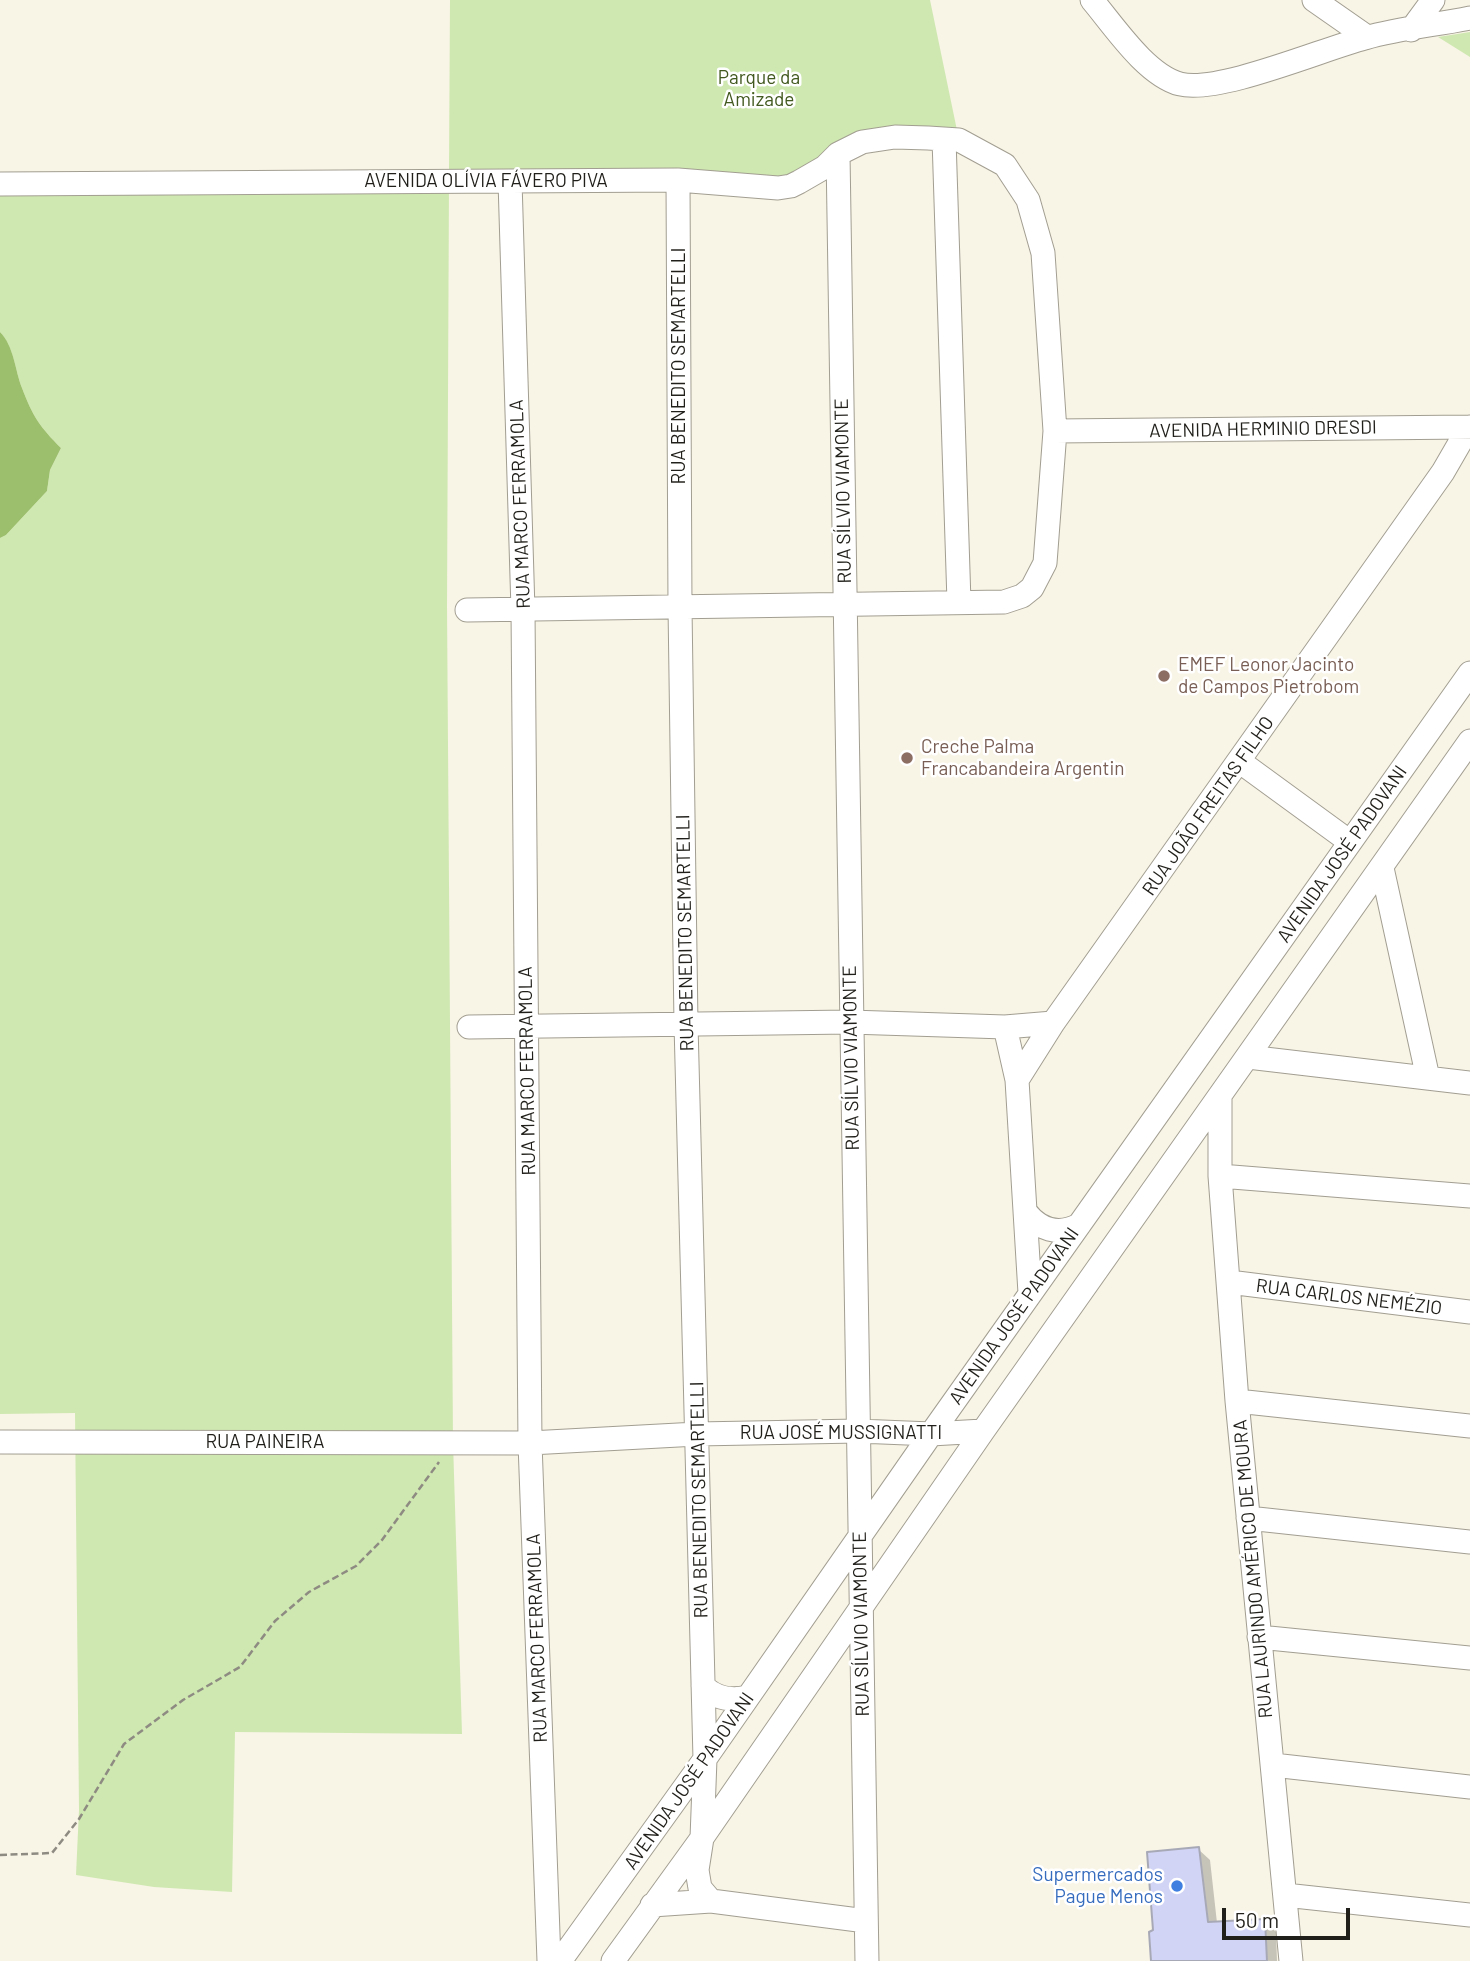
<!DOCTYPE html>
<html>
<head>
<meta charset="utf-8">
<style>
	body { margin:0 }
	#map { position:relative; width:1470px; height:1961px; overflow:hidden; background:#f8f4e6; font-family:Barlow,sans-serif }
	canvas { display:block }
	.scale { position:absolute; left:1222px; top:1908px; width:128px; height:32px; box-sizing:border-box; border:4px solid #201f1a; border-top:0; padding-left:9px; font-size:21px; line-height:24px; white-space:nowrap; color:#201f1a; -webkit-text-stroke:5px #fff; paint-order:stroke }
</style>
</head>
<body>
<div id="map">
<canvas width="1470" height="1961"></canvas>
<div class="scale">50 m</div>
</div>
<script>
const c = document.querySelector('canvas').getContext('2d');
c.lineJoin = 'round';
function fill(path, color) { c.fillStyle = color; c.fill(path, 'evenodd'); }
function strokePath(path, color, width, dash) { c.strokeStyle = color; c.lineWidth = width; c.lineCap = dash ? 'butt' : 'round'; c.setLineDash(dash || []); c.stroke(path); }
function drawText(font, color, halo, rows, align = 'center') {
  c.font = font + ' Barlow,sans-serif'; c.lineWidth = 5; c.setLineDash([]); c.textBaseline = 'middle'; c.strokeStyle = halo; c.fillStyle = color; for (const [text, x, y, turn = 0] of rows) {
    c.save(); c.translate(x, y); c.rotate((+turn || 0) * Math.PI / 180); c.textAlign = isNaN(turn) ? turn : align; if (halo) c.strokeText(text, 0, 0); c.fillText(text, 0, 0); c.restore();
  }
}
const green = new Path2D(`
	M450,0H930L959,140L894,132L796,179L449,171Z
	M1470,32V57L1438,37Z
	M449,182L447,606L453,1442L462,1734L235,1732L232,1892L154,1887L76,1875L79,1810L75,1413L0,1414V538L6,535L47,491L50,470L61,448C40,427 33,417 22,388C15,370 14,347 0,332V188Z`);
const forest = new Path2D(`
	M0,332C14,346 15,370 22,388C33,417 40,427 61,448L50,470L47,491L6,535L0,538Z`);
const shadow = new Path2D(`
	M1198,1849L1210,1860L1217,1923L1264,1921L1276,1932L1277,1961H1153L1155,1931Z`);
const building = new Path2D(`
	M1199,1847L1208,1922L1265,1919L1267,1961H1151L1149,1932L1153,1930L1147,1852Z`);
const path = new Path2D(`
	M0,1855L52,1853L79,1819L124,1744L183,1700L240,1667L275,1621L309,1592L356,1566L382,1540L439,1462`);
const minor = new Path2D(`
	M1092,0C1114,26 1146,75 1180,84C1218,94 1323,49 1365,38C1399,28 1436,25 1470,18
	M1314,0L1367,37
	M1411,30L1433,0
	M944,139L959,602
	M838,154L867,1961
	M678,180L680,607L686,1024L705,1759L702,1838L697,1870L700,1888L711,1901
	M510,181L523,610L530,1443L549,1961
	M0,184L678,180L778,188L791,186L799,182L825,167L838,154L862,142L895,137L928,138L959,140L1005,165L1028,200L1043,253L1055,431L1045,563L1032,588L1022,596L1004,602L467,610
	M1055,431L1470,427
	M1239,761L1350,842
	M1382,868L1428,1078
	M469,1027L850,1022L1005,1027L1053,1023
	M1005,1027L1017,1080L1030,1293
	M1248,1057L1470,1083
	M1017,1080L1053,1023L1443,472L1469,427
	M1220,1098V1176L1237,1401L1291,1961
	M1220,1176L1470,1196
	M1025,1211C1039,1230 1058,1236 1079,1225
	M1229,1282L1470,1312
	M1237,1401L1470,1426
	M0,1442L530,1443L697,1434L858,1431L931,1434L983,1431
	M1248,1518L1470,1542
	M1259,1637L1470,1658
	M703,1686C716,1699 731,1701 748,1697
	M1273,1765L1470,1787
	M1285,1895L1470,1915
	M652,1905L711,1901L866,1921
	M560,1961L705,1759L931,1434L1470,673
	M613,1961L702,1838L983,1431L1470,741`);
const markers = [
	[1164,676,7,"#8d6e63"],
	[907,758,7,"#8d6e63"],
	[1177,1886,7,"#3f7fe0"]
];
const parkNames = [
	["Parque da",759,78],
	["Amizade",759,100]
];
const streetNames = [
	["AVENIDA OLÍVIA FÁVERO PIVA",486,181],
	["RUA BENEDITO SEMARTELLI",679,366,-90],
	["AVENIDA HERMINIO DRESDI",1263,429,-1],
	["RUA SÍLVIO VIAMONTE",843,491,-91],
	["RUA MARCO FERRAMOLA",520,504,-92],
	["RUA JOÃO FREITAS FILHO",1208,806,-55],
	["AVENIDA JOSÉ PADOVANI",1342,854,-55],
	["RUA BENEDITO SEMARTELLI",685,933,-91],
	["RUA SÍLVIO VIAMONTE",851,1058,-91],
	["RUA MARCO FERRAMOLA",527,1071,-91],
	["RUA CARLOS NEMÉZIO",1349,1297,7],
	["AVENIDA JOSÉ PADOVANI",1014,1316,-55],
	["RUA JOSÉ MUSSIGNATTI",841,1433],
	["RUA PAINEIRA",265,1442],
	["RUA BENEDITO SEMARTELLI",699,1500,-91],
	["RUA LAURINDO AMÉRICO DE MOURA",1253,1569,-95],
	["RUA SÍLVIO VIAMONTE",861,1624,-91],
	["RUA MARCO FERRAMOLA",537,1638,-92],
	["AVENIDA JOSÉ PADOVANI",689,1781,-55]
];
const educationNames = [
	["EMEF Leonor Jacinto",1178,665],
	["de Campos Pietrobom",1178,687],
	["Creche Palma",921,747],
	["Francabandeira Argentin",921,769]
];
const shopNames = [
	["Supermercados",1163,1875],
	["Pague Menos",1163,1897]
];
fill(green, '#cfe8b1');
fill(forest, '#9bbf6c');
fill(shadow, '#0003');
fill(building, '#d2d4f6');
strokePath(building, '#a8a9b7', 2);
strokePath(minor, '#a29e91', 25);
strokePath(path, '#8e8b82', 2.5, [7, 3.5]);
strokePath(minor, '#fff', 23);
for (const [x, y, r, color] of markers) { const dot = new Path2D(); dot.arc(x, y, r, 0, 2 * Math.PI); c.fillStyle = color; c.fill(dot); strokePath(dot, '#fff', 2.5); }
drawText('19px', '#41581e', '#fff', parkNames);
drawText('19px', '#201f1a', '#fff', streetNames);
drawText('19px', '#785e54', '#fff', educationNames, 'left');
drawText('19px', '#366cbe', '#fff', shopNames, 'right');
</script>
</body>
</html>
